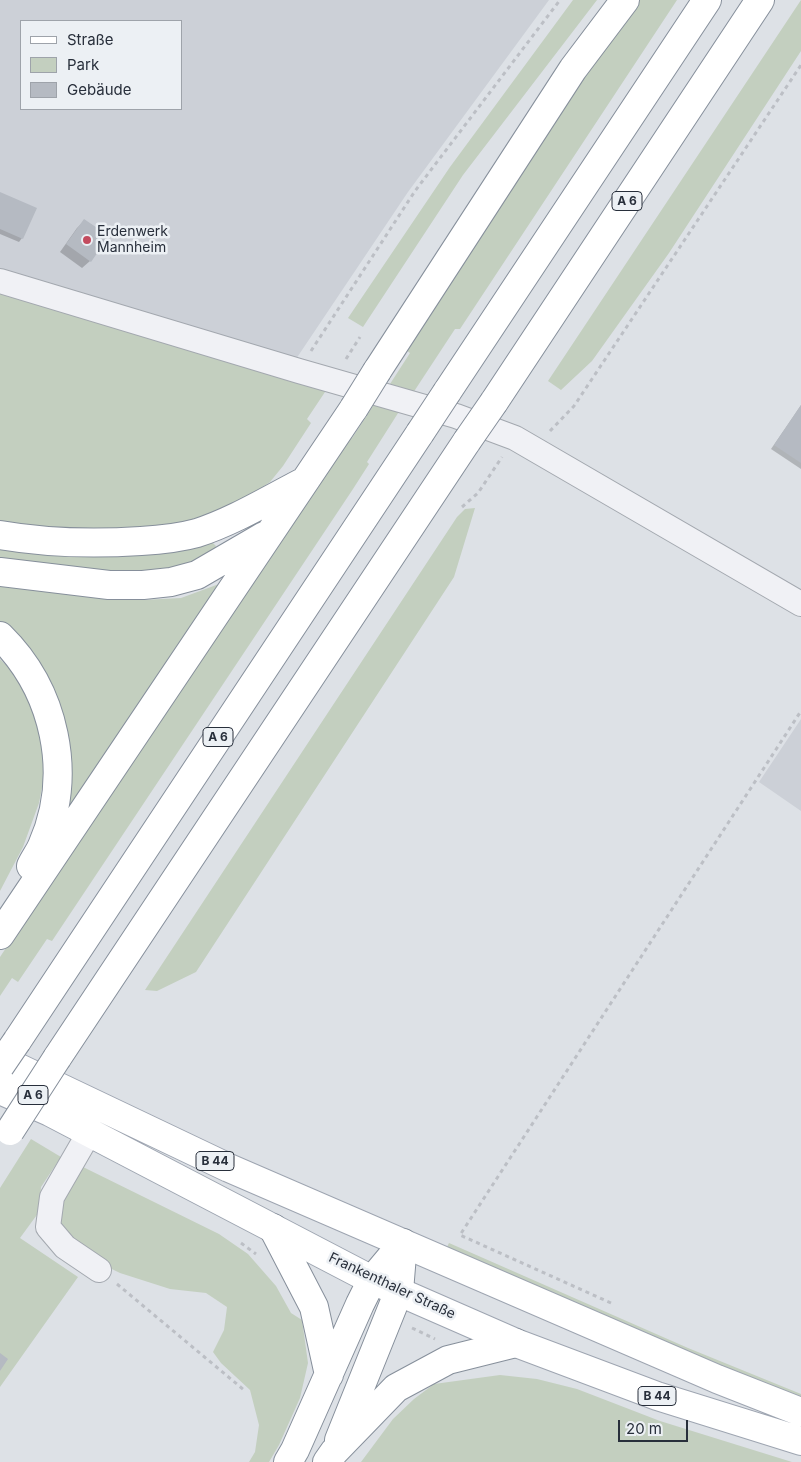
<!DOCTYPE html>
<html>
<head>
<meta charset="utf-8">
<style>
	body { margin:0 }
	#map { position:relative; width:801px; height:1462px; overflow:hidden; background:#dde1e6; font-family:Inter,sans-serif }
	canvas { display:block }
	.legend { position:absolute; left:20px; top:20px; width:162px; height:90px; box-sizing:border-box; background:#ecf0f4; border:1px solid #9ea3aa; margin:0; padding:6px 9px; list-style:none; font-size:15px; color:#282f3b }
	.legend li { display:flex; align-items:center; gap:10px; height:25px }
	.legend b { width:25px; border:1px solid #9ea3aa }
	.scale { position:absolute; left:618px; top:1420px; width:70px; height:22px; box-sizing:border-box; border:2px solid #282f3b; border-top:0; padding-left:6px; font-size:15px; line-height:18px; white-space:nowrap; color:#282f3b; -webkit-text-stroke:4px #ecf0f4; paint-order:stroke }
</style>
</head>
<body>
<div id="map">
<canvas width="801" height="1462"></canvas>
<ul class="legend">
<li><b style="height:6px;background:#fff"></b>Straße</li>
<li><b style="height:14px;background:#c3cfbf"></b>Park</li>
<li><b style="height:14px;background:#b5bac2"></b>Gebäude</li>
</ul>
<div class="scale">20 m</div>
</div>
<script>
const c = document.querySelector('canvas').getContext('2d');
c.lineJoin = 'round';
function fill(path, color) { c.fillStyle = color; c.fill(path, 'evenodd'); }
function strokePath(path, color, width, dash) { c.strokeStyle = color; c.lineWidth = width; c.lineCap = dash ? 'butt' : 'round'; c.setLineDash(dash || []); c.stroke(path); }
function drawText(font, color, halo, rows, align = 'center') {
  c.font = font + ' Inter,sans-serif'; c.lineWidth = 5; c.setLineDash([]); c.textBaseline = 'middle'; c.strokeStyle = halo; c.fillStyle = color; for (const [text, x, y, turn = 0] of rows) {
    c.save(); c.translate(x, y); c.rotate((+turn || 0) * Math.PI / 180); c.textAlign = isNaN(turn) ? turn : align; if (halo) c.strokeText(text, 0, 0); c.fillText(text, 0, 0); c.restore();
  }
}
const built = new Path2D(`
	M0,0H549L408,192L296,359L0,270ZM21,21H181V109H21Z
	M801,719V811L759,782Z`);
const green = new Path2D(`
	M573,0H597L463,175L363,327L348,318L450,167Z
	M639,0H677L460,329H455L413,393L390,384L410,353L403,348L592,63Z
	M801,0V51L669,253L592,361L561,390L548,381Z
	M0,294L327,389L307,419L311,423L283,466L270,482L251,495L201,523L111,532L0,525Z
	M375,403L400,410L367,462L369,464L353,489L52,941L47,939L18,982L12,978L0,996V957L346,435L352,438Z
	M475,508L454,577L196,972L157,991L145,990L457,517L465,509Z
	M208,542L213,543L216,546L214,550L196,561L174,569L139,574L0,562V546Z
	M0,584L142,600L181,598L219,584L65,816L20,642L0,622Z
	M0,659L21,680L43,721L47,763L39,803L23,847L0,891Z
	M31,1139L61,1157L41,1187L39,1212L20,1238L78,1277L0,1387V1188Z
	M81,1166L219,1234L248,1254L276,1286L291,1313L302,1320L308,1363L300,1398L279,1445L269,1462H249L255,1452L259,1425L250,1390L221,1363L213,1352L224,1330L227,1307L206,1293L170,1289L120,1273L71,1249L54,1227L65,1177Z
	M449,1243L688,1348L801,1394V1398L685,1351L447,1247Z
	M500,1375L537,1379L577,1389L660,1421L792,1462H361L393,1419L414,1399L434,1384Z`);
const shadow = new Path2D(`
	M0,194L22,238L19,242L0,234Z
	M84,221L90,261L82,268L60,252L77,228Z
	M801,405V469L771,449Z`);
const building = new Path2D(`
	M0,192L37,208L23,239L0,229Z
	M84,219L109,236L91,262L66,244Z
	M801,405V463L774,445Z
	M0,1353L8,1359L0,1371Z`);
const path = new Path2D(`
	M311,351L415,191L560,0
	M346,359L360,337
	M550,431L574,406L801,65
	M462,507L478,493L502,457
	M241,1243L256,1254
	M117,1284L244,1390
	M611,1303L460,1235L801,711
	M412,1328L435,1339`);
const minor = new Path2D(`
	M0,281L299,371L456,416L515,438L801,604
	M89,1133L52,1197L48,1227L65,1247L99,1270`);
const major = new Path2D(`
	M0,1059L229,1168L717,1379L801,1412
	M0,1090L50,1112L372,1280L516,1343L657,1396L801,1441`);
const highway = new Path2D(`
	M377,371L573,69L625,0
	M447,392L707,0
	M494,402L760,0
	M0,535C46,543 94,544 141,541C159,540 179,538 197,533C234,521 268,500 303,482
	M0,572L109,585H143L171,582L197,575L264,536
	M0,636C55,690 74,774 42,846C39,853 34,859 31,866
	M0,935L354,408
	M17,1041L420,433
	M57,1058L467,441
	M273,1228L314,1307L329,1375
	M339,1440L399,1291L403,1243
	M288,1462L295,1450L360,1304L372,1280L403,1243
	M327,1462L334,1452L396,1388L448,1360L516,1343`);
const highwayBridge = new Path2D(`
	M354,408L377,371
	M420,433L447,392
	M467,441L494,402
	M0,1066L17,1041
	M10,1131L57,1058`);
const markers = [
	[87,240,5,"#c34b5e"]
];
const shields = [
	[627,201,30],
	[218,737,30],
	[33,1095,30],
	[215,1161,38],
	[657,1396,38]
];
const shieldNames = [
	["A 6",627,201],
	["A 6",218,737],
	["A 6",33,1095],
	["B 44",215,1161],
	["B 44",657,1396]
];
const poiNames = [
	["Erdenwerk",97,232],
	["Mannheim",97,248]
];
const streetNames = [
	["Frankenthaler Straße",392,1286,25]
];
fill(built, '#ccd0d7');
fill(green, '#c3cfbf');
fill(shadow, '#0003');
fill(building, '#b5bac2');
strokePath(minor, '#a3a8af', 26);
strokePath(major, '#9ea5b1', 30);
strokePath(highway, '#868f9b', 30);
strokePath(path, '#bcbfc5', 3, [4, 4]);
strokePath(minor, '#f0f1f5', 24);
strokePath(major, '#fff', 28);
strokePath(highway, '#fff', 28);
strokePath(highwayBridge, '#868f9b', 30, []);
strokePath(highwayBridge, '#fff', 28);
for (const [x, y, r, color] of markers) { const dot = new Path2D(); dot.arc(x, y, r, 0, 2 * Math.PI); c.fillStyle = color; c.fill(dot); strokePath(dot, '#ecf0f4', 2); }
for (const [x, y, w] of shields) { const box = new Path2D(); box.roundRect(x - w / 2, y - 9.5, w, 19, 4); c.fillStyle = '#ecf0f4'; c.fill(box); strokePath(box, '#282f3b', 1); }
drawText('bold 12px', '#282f3b', null, shieldNames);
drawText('14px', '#282f3b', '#ecf0f4', poiNames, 'left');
drawText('14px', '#282f3b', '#ecf0f4', streetNames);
</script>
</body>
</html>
